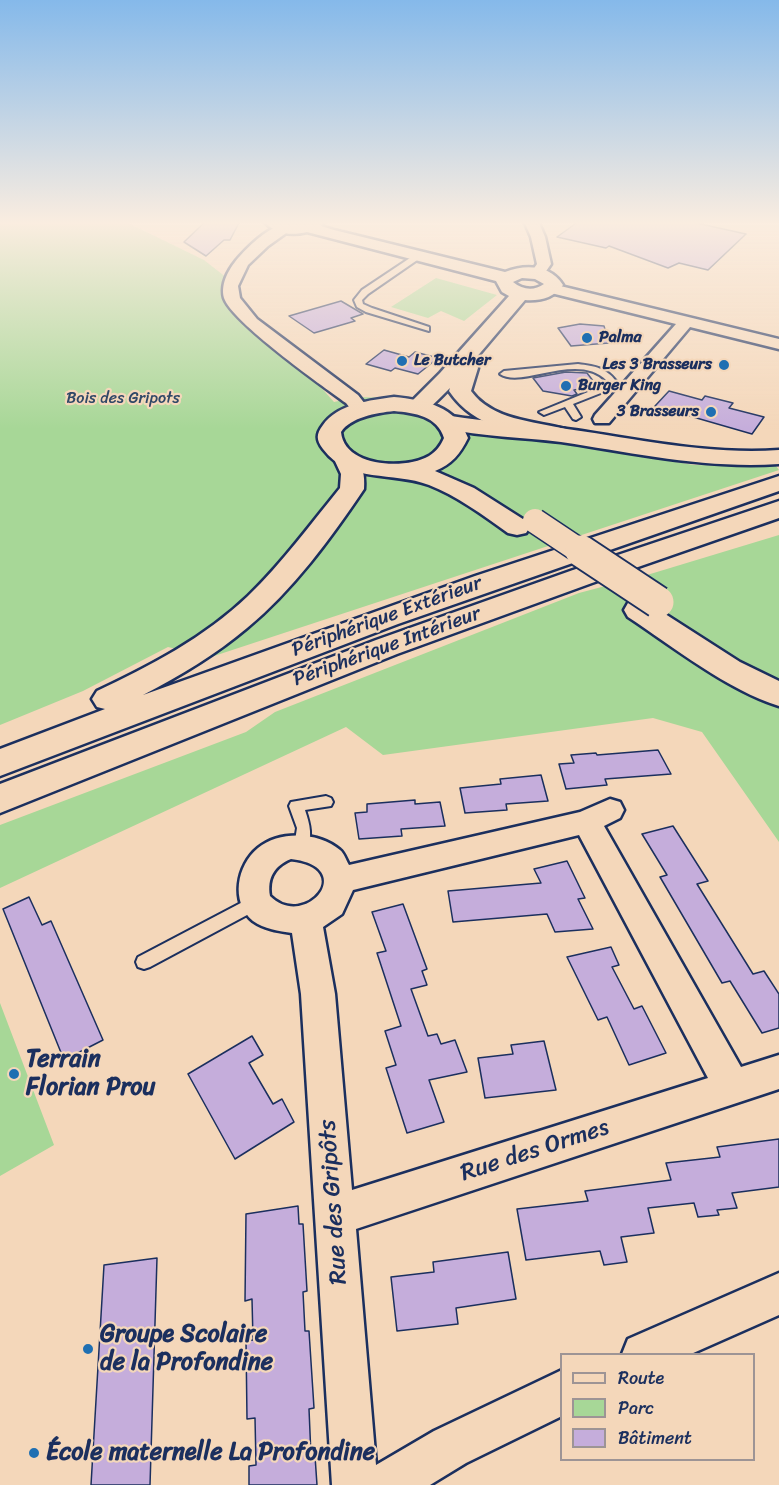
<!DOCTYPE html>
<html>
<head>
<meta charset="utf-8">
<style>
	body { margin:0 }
	#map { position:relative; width:779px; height:1485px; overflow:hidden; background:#f4d7ba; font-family:Sriracha,sans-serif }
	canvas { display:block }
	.legend { position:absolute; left:560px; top:1353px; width:195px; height:108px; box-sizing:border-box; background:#f4d7ba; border:2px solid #9d9495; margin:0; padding:8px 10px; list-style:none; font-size:18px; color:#1b2f5e }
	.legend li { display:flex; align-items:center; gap:12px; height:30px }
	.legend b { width:30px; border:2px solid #9d9495 }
</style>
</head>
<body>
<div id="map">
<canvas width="779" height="1485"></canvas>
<ul class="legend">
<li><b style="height:8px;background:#f4d7ba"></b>Route</li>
<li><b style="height:16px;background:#a7d797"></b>Parc</li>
<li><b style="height:16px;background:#c5addb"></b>Bâtiment</li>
</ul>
</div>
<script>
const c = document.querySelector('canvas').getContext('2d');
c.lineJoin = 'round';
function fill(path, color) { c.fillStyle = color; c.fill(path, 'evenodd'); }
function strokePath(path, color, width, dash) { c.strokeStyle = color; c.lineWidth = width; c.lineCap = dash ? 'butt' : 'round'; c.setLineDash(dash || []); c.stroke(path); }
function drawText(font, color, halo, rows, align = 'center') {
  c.font = font + ' Sriracha,sans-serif'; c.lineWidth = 4.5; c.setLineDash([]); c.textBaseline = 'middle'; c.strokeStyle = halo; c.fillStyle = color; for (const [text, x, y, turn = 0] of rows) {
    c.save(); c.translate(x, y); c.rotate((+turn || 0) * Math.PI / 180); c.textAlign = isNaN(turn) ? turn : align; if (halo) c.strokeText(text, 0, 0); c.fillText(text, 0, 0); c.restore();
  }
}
const green = new Path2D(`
	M0,221H124L204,260L227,278L224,291L226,304L247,325L302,366L334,402L357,397L393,398L446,412L464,422L503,434L694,465L776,466L779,470L211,657L168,647L83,691L0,725Z
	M436,278L497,295L464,321L441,311L428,318L391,307Z
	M779,535V842L702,732L653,718L383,755L346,727L0,888V825L246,732L275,712L579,593L647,575Z
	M0,1003L54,1145L0,1176Z`);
const building = new Path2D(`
	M206,221H240L230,240H224L206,256L184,242Z
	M579,221H687L746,234L708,270L679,263L668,268L609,246L606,248L557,237Z
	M341,301L363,314L351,318L355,321L314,333L289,316Z
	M580,324L604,326L609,343L571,346L558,328Z
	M384,350L409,357L415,352L438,358L418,374L395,368L391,371L366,364Z
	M566,372L587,373L597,386L574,390L577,394L572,396L543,391L533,378Z
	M669,391L702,400L705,396L733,403L729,408L764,417L752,434L655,406Z
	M658,750L671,774L605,779L607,785L566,789L559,764L574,763L571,755L596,753L597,755Z
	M541,775L548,801L506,804L507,810L465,813L460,788L501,784L500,779Z
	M415,800V804L440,802L445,826L401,829L402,836L359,839L355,813L367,812V804Z
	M673,826L708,881L697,884L753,974L764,971L779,994V1028L762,1033L730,981L722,983L660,877L667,875L642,834Z
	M567,861L585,898L578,899L593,929L555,932L547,914L453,922L448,891L541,883L534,869Z
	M29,897L42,925L51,921L103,1040L64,1060L3,909Z
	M403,904L427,969L422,971L427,985L411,989L428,1036L437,1034L441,1044L455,1040L467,1072L429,1080L444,1122L407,1133L386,1068L396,1065L385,1031L401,1026L377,953L386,951L372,912Z
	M611,947L619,965L612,967L634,1009L642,1006L666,1053L629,1065L607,1017L598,1020L567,957Z
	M252,1036L263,1055L249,1063L273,1104L282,1099L294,1122L235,1159L188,1074Z
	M544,1041L556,1090L485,1098L478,1058L513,1054L511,1045Z
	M779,1139V1187L732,1193L737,1208L717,1210L719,1215L698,1217L694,1203L648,1208L654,1233L621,1237L627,1262L604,1265L600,1251L526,1260L517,1209L588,1201L585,1191L671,1180L666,1163L720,1157L717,1147Z
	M298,1206L299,1224H303L307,1291L303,1292L305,1331H309L314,1408L309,1409L311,1456H315L317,1485H249V1466L256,1465L255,1418L247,1419L246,1341L253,1340L252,1299L245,1301L246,1214Z
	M508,1252L516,1299L456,1308L458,1324L397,1331L391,1277L434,1272L433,1262Z
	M157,1258L150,1485H91L104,1265Z`);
const service = new Path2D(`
	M416,254L423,256L368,294L362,300L363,304L372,308L429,327V331L366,312L357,307L354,300L362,290Z
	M578,364C595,366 606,368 616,381L611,389L573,404L581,417L576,420L573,419L565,407L544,415L539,412L605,385L607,381C578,351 522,389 500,374L504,371Z
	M326,796L331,798L333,802L331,806L305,810C310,825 313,837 306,851L301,853L296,851L294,847L297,828L289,806L291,802Z
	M256,895L262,897L264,902L262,907L150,967L144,969L138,967L136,962L138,957Z`);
const minor = new Path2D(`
	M524,221H538L545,237L551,264L542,277L537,278L530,274L537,264L531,237Z
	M284,224L289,225L291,228L289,231L268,246L248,265L238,286L240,298L257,319L358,395L369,409L366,413H354L346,403C321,385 232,322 224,298C220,283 230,267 240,256C251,244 268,228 284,224Z
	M552,284L779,339V349L690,327L609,423H595L593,419L595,415L676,324L547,292L544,289L547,286Z
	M610,799L620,802L624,810L620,818L604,826L741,1067L779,1055V1089L356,1229L376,1465L434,1431L562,1370V1416L466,1463L430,1485H332L301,994L292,933C279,931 264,929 253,921C230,902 237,865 258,848C280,830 319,832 340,850C344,853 346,860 349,865L580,812ZM579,835L708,1078L352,1190L335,994L323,927L342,914L353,890ZM291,859C360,867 305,931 270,896C267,878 274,866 291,859Z
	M779,1273V1315L691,1354H622L628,1339Z`);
const tertiary = new Path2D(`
	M264,221L294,224L306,221H325L321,226L334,230L505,272C526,264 550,265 563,285C554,298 540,301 525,300L475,359L478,368L471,391C492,420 533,421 565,429L569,434L565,439L557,441C514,431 476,430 449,391L450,388C438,399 427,416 409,412L406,407L440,373L509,296L502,292L496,281L307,232C291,236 274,234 264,221ZM522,278L535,279L544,284C534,291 523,290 513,282Z`);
const secondary = new Path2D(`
	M394,397C425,400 456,406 468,438C460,454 452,464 435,471L474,488L526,521L530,527L526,533L517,535L508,533C483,515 457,496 429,485C393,471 349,484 323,449C316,440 316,434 323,425C337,404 371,400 394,397ZM394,411C415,413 437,416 444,438C441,445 437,451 429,456C405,470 344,467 341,432C351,417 376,413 394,411Z
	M638,601L648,603L740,662L779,681V706C729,691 672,646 628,617L624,610L628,603Z`);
const trunk = new Path2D(`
	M451,416C487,422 524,423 560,428C634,438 704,455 779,450V464C705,469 634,453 561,442C522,437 482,437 443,428L440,423L443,418Z
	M346,452L354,454C363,466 365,475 364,489C331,538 293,590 247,628C215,655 180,676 143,695L475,576L779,476V491L398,624L0,776V749L105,709L97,707L92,699L97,691C150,666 204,638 248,596C282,563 310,525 340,488L341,474L334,459L338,454Z
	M779,501V518L592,583L397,654L0,813V784L376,640L573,570Z`);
const secondaryBridgeFar1 = new Path2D(`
	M535,521L583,553`);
const secondaryBridge = new Path2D(`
	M581,551L658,602`);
const markers = [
	[587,338,6,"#1f6fb2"],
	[402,361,6,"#1f6fb2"],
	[724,365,6,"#1f6fb2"],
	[566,386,6,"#1f6fb2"],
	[711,412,6,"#1f6fb2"],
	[14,1074,6,"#1f6fb2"],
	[88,1349,6,"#1f6fb2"],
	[34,1453,6,"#1f6fb2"]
];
const farPoinames = [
	["Palma",599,338],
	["Le Butcher",414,361],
	["Les 3 Brasseurs",712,365,"right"],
	["Burger King",578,386],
	["3 Brasseurs",699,412,"right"]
];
const farParknames = [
	["Bois des Gripots",123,399]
];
const streetNames = [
	["Périphérique Extérieur",387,617,-20],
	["Périphérique Intérieur",387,647,-20]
];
const nearPoinames = [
	["Terrain",26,1060],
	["Florian Prou",26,1088],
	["Groupe Scolaire",100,1335],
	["de la Profondine",100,1363],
	["École maternelle La Profondine",46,1453]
];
const nearStreetnames = [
	["Rue des Ormes",535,1151,-18],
	["Rue des Gripôts",334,1202,-94]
];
fill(green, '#a7d797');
fill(building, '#c5addb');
strokePath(building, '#1b2f5e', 1.5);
strokePath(service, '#1b2f5e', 4);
strokePath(minor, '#1b2f5e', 5);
strokePath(tertiary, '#1b2f5e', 5);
strokePath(secondary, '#1b2f5e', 5);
strokePath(trunk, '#1b2f5e', 5);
fill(service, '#f4d7ba');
fill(minor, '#f4d7ba');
fill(tertiary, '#f4d7ba');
fill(secondary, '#f4d7ba');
fill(trunk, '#f4d7ba');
strokePath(secondaryBridgeFar1, '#1b2f5e', 27, []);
strokePath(secondaryBridge, '#1b2f5e', 35, []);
strokePath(secondaryBridgeFar1, '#f4d7ba', 24);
strokePath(secondaryBridge, '#f4d7ba', 31);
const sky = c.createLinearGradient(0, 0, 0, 429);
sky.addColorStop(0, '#85b9ea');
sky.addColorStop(0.52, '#faede0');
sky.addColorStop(1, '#faede000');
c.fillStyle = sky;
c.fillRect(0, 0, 779, 429);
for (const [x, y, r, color] of markers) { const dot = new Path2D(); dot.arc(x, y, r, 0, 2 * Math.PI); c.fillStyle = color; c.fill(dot); strokePath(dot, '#f4d7ba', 2); }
drawText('bold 16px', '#1b2f5e', '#f4d7ba', farPoinames, 'left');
drawText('16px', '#304867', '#f4d7ba', farParknames);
drawText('20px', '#1b2f5e', '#f4d7ba', streetNames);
drawText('bold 24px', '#1b2f5e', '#f4d7ba', nearPoinames, 'left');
drawText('24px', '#1b2f5e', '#f4d7ba', nearStreetnames);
</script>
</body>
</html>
